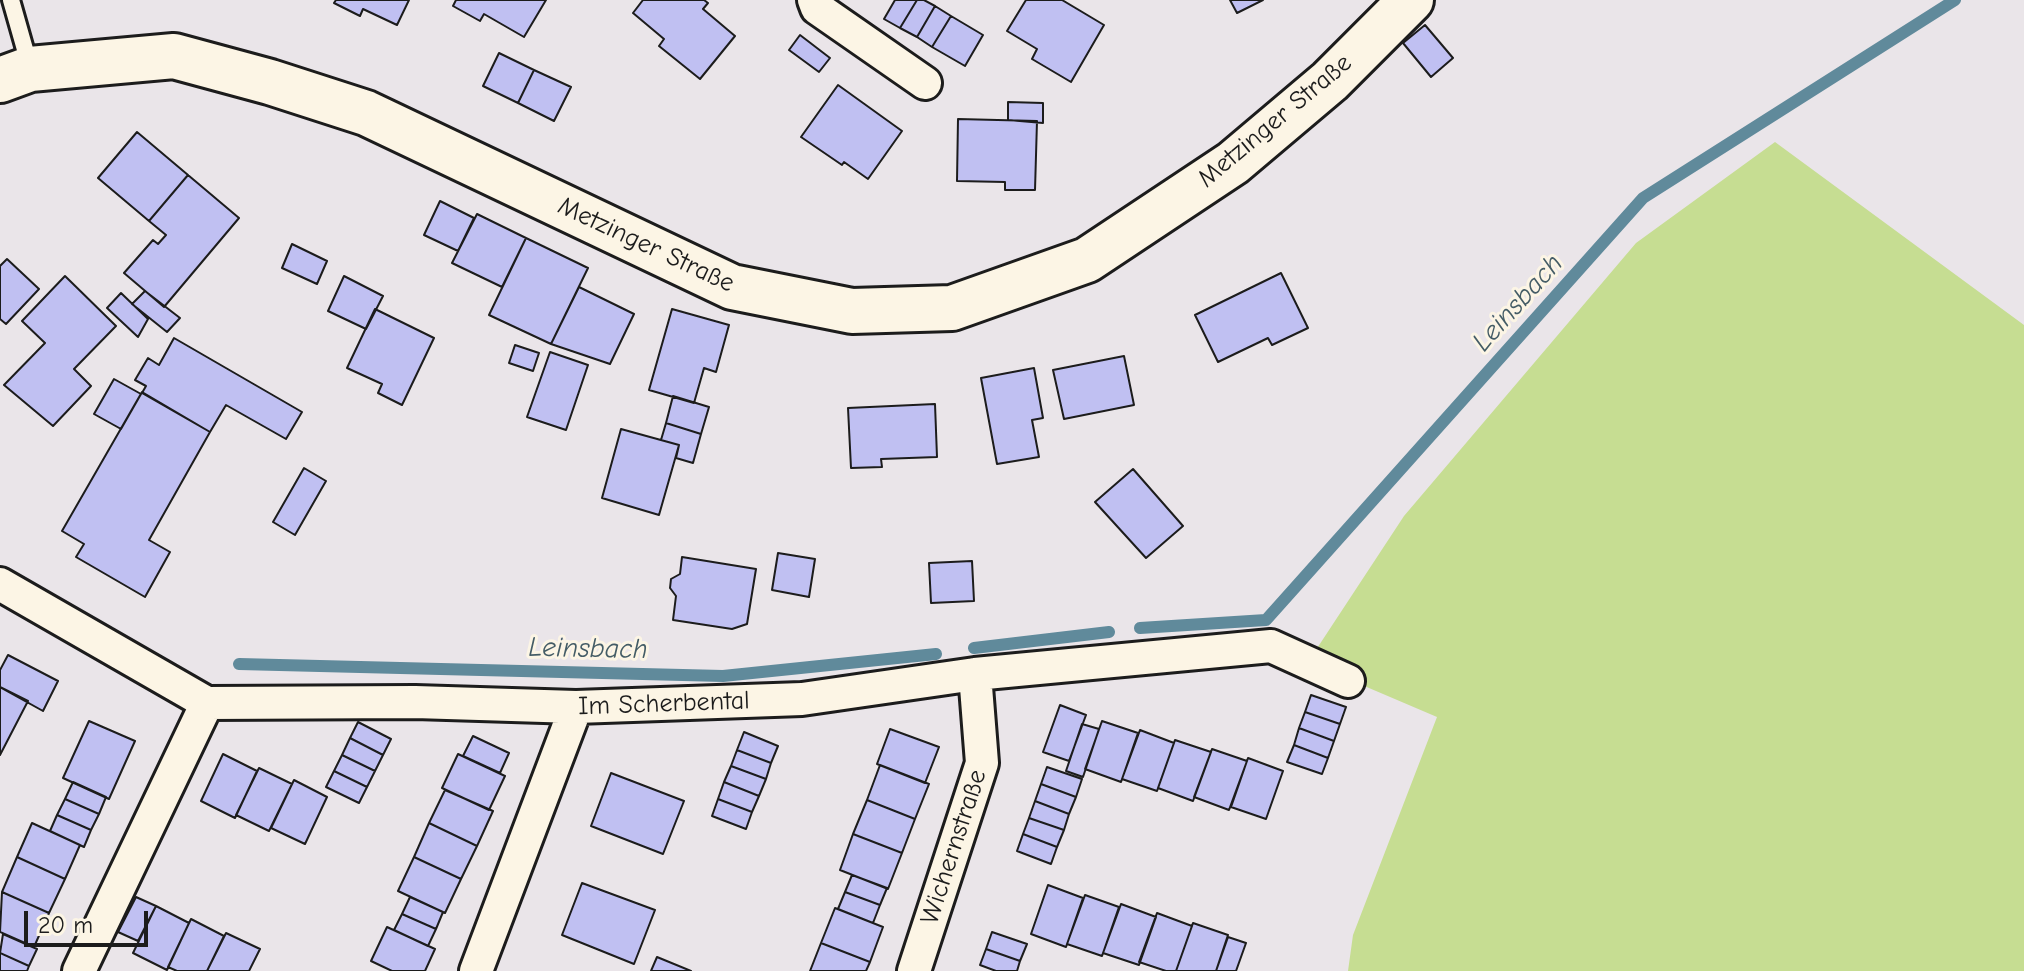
<!DOCTYPE html>
<html>
<head>
<meta charset="utf-8">
<style>
	body { margin:0 }
	#map { position:relative; width:2024px; height:971px; overflow:hidden; background:#eae5e9; font-family:"Comic Neue",sans-serif }
	canvas { display:block }
	.scale { position:absolute; left:24px; top:911px; width:124px; height:36px; box-sizing:border-box; border:4px solid #1c1c1c; border-top:0; padding-left:10px; font-size:24px; line-height:28px; white-space:nowrap; color:#1c1c1c; -webkit-text-stroke:6px #fcf5e5; paint-order:stroke }
</style>
</head>
<body>
<div id="map">
<canvas width="2024" height="971"></canvas>
<div class="scale">20 m</div>
</div>
<script>
const c = document.querySelector('canvas').getContext('2d');
c.lineJoin = 'round';
function fill(path, color) { c.fillStyle = color; c.fill(path, 'evenodd'); }
function strokePath(path, color, width, dash) { c.strokeStyle = color; c.lineWidth = width; c.lineCap = dash ? 'butt' : 'round'; c.setLineDash(dash || []); c.stroke(path); }
function drawText(font, color, halo, rows, align = 'center') {
  c.font = font + ' "Comic Neue",sans-serif'; c.lineWidth = 6; c.setLineDash([]); c.textBaseline = 'middle'; c.strokeStyle = halo; c.fillStyle = color; for (const [text, x, y, turn = 0] of rows) {
    c.save(); c.translate(x, y); c.rotate((+turn || 0) * Math.PI / 180); c.textAlign = isNaN(turn) ? turn : align; if (halo) c.strokeText(text, 0, 0); c.fillText(text, 0, 0); c.restore();
  }
}
const green = new Path2D(`
	M1775,142L2024,325V971H1348L1353,935L1437,717L1308,662L1404,516L1636,243Z`);
const stream = new Path2D(`
	M1140,628L1266,620L1643,198L1955,0
	M974,648L1109,632
	M239,664L723,676L936,654`);
const building = new Path2D(`
	M336,0H409L397,25L363,9L360,16L334,3Z
	M456,0H546L524,37L484,14L480,21L453,6Z
	M643,0H704L708,3L703,9L735,36L700,79L659,46L664,39L633,13Z
	M895,0H917L900,28L884,19Z
	M917,0H924L935,6L917,37L900,28Z
	M1026,0H1062L1104,25L1071,82L1032,59L1037,49L1007,31Z
	M1230,0H1263L1237,13Z
	M935,6L951,16L932,47L917,37Z
	M951,16L983,35L965,66L932,47Z
	M1425,25L1453,58L1431,77L1403,43Z
	M800,35L830,58L819,72L789,50Z
	M499,53L534,70L518,103L483,86Z
	M534,70L571,87L554,121L518,103Z
	M838,85L902,131L868,179L844,162L842,165L801,137Z
	M1008,102L1043,103V123L1008,120Z
	M958,119L1037,121L1035,190H1005V182L957,181Z
	M137,132L188,175L149,221L98,178Z
	M188,175L239,218L164,307L124,273L153,240L158,244L166,235L149,221Z
	M440,201L474,218L458,251L424,235Z
	M477,214L526,238L502,287L452,263Z
	M526,238L588,268L551,344L489,315Z
	M292,244L327,261L317,284L282,268Z
	M7,259L39,289L6,324L0,319V266Z
	M1281,273L1308,328L1272,345L1268,338L1218,362L1195,315Z
	M65,276L116,326L74,369L91,386L53,426L4,385L45,343L22,321Z
	M344,276L383,296L366,329L328,311Z
	M579,287L634,314L610,364L551,344Z
	M145,291L180,318L167,332L132,304Z
	M121,293L148,319L138,337L107,308Z
	M375,309L434,338L402,405L378,393L382,384L347,368Z
	M672,309L729,325L716,372L704,368L694,403L649,390Z
	M174,338L302,412L286,439L226,405L210,432L142,393L146,386L135,380L148,358L159,365Z
	M515,345L539,353L533,371L509,363Z
	M550,352L588,365L566,430L527,417Z
	M1124,356L1134,405L1064,419L1053,370Z
	M1034,368L1043,418L1032,420L1039,457L997,464L981,378Z
	M114,379L141,394L121,429L94,414Z
	M142,392L210,432L149,540L170,552L145,597L76,557L84,544L62,531Z
	M673,396L709,407L701,434L666,423Z
	M935,404L937,457L881,459L882,467L851,468L848,408Z
	M666,423L701,434L693,463L676,458L679,445L661,440Z
	M621,429L679,445L659,515L602,498Z
	M304,468L326,481L295,535L273,522Z
	M1133,469L1183,526L1146,558L1095,502Z
	M778,553L815,559L809,597L772,590Z
	M682,557L756,569L747,624L732,629L673,620L676,596L670,588L671,579L680,574Z
	M972,561L974,601L931,603L929,563Z
	M8,655L58,681L43,711L0,687V670Z
	M0,687L28,701L0,755Z
	M1311,695L1346,707L1340,724L1305,712Z
	M1060,705L1086,715L1069,761L1043,752Z
	M1305,712L1340,724L1334,741L1299,728Z
	M89,721L135,741L109,799L63,778Z
	M1102,721L1138,733L1121,782L1085,769Z
	M358,722L391,739L383,755L350,738Z
	M1082,724L1099,729L1083,777L1066,771Z
	M1299,728L1334,741L1328,758L1294,745Z
	M890,729L939,747L925,783L877,764Z
	M1140,730L1174,743L1157,791L1122,779Z
	M744,732L778,746L771,763L737,750Z
	M473,736L509,753L500,773L463,756Z
	M350,738L383,755L375,771L342,755Z
	M1175,740L1211,752L1193,801L1158,788Z
	M1294,745L1328,758L1322,774L1287,762Z
	M1212,749L1247,761L1229,810L1194,797Z
	M737,750L771,763L766,779L731,766Z
	M223,754L257,771L235,818L201,801Z
	M458,754L505,776L489,810L442,788Z
	M342,755L375,771L367,787L334,771Z
	M1248,758L1283,771L1266,819L1231,807Z
	M880,765L929,784L915,819L867,800Z
	M731,766L766,779L759,796L724,782Z
	M1047,767L1082,779L1076,797L1041,784Z
	M259,768L292,784L269,831L236,815Z
	M334,771L367,787L359,803L326,787Z
	M611,773L684,801L663,854L591,826Z
	M294,780L327,797L305,844L271,828Z
	M73,782L106,797L99,814L65,799Z
	M724,782L759,796L752,812L718,799Z
	M1041,784L1076,797L1069,814L1035,801Z
	M445,790L493,811L477,846L429,823Z
	M65,799L99,814L91,830L57,815Z
	M718,799L752,812L746,829L712,816Z
	M867,800L915,819L902,853L853,834Z
	M1035,801L1069,814L1064,830L1029,818Z
	M57,815L91,830L84,847L50,831Z
	M1029,818L1064,830L1057,847L1023,834Z
	M32,823L80,845L65,879L17,857Z
	M429,823L477,846L461,879L414,857Z
	M853,834L902,853L888,889L840,870Z
	M1023,834L1057,847L1051,864L1017,851Z
	M17,857L65,879L49,913L2,892Z
	M414,857L461,879L445,913L398,891Z
	M852,875L887,888L880,905L845,892Z
	M582,883L655,910L634,964L562,935Z
	M1048,885L1083,898L1066,947L1031,934Z
	M2,892L49,913L34,947L0,932Z
	M845,892L880,905L873,923L838,909Z
	M1085,895L1119,907L1102,956L1067,944Z
	M136,897L156,906L138,941L118,932Z
	M410,897L443,912L436,929L402,914Z
	M1121,904L1156,917L1139,965L1103,953Z
	M156,906L189,923L167,970L133,953Z
	M835,908L883,927L870,962L821,943Z
	M1157,913L1192,926L1176,971H1166L1139,962Z
	M402,914L436,929L428,946L394,930Z
	M191,919L224,936L207,971H177L168,967Z
	M1193,923L1228,935L1216,971H1176Z
	M387,927L435,949L425,971H392L371,961Z
	M992,932L1027,944L1020,961L986,949Z
	M226,933L260,949L249,971H207Z
	M3,934L37,949L29,966L0,953Z
	M1228,937L1246,943L1236,971H1216Z
	M821,943L870,962L866,971H810Z
	M986,949L1020,961L1017,971H996L980,965Z
	M0,953L29,966L27,971H0Z
	M657,957L691,971H651Z`);
const lane = new Path2D(`
	M11,0L30,67`);
const street = new Path2D(`
	M814,0L817,8L925,83
	M0,584L207,703L415,702L576,707L802,699L975,674L1271,646L1348,681
	M79,971L207,703
	M476,971L576,707
	M914,971L982,763L975,674`);
const secondary = new Path2D(`
	M0,80L30,69L174,56L270,82L366,113L732,287L852,311L952,308L1087,260L1233,163L1330,81L1411,0`);
const streetNames = [
	["Metzinger Straße",1275,121,-40],
	["Metzinger Straße",646,245,25],
	["Im Scherbental",664,704,-2],
	["Wichernstraße",954,847,-72]
];
const waterNames = [
	["Leinsbach",1518,303,-48],
	["Leinsbach",588,649,1]
];
fill(green, '#c6dd92');
strokePath(stream, '#608a9b', 12);
fill(building, '#c0c0f2');
strokePath(building, '#1c1c1c', 2);
strokePath(lane, '#1c1c1c', 22);
strokePath(street, '#1c1c1c', 38);
strokePath(secondary, '#1c1c1c', 50);
strokePath(lane, '#fcf5e5', 16);
strokePath(street, '#fcf5e5', 32);
strokePath(secondary, '#fcf5e5', 44);
drawText('26px', '#1c1c1c', '#fcf5e5', streetNames);
drawText('italic 28px', '#445c66', '#fcf5e5', waterNames);
</script>
</body>
</html>
